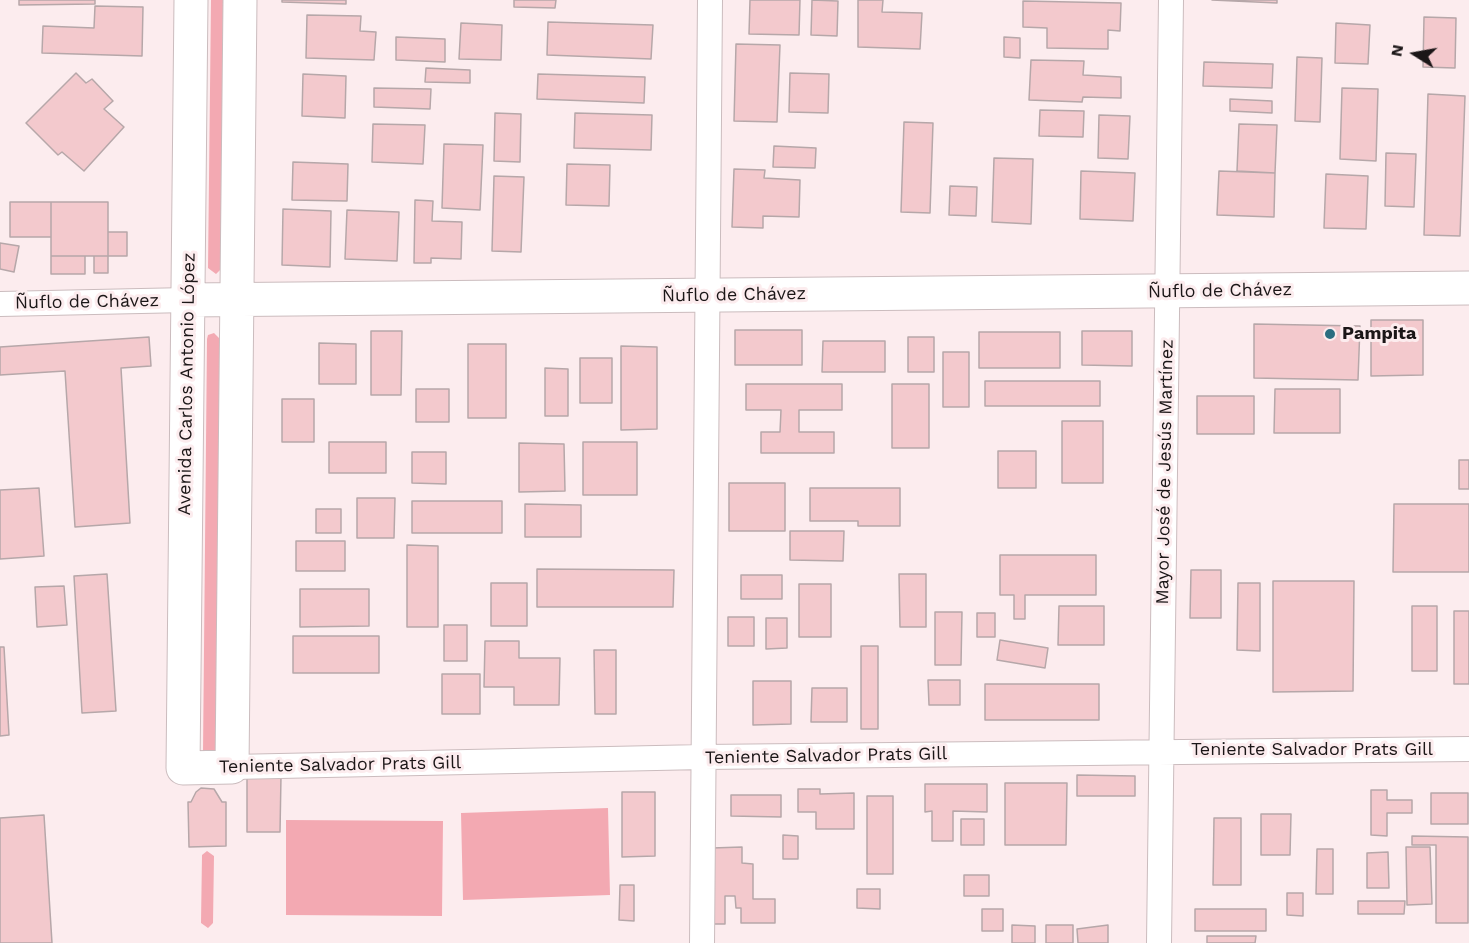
<!DOCTYPE html>
<html>
<head>
<meta charset="utf-8">
<style>
	body { margin:0 }
	#map { position:relative; width:1469px; height:943px; overflow:hidden; background:#fcecee; font-family:"Work Sans",sans-serif }
	canvas { display:block }
	.north { position:absolute; left:1385px; top:24px; width:60px; height:60px; -webkit-text-stroke:4px #fcecee; paint-order:stroke; rotate:281deg; font-size:16px; font-weight:700; line-height:24px; text-align:center; color:#1b1617 }
	.north::after { content:''; display:block; margin:auto; width:21px; height:27px; background:#1b1617; clip-path:polygon(50% 0,100% 100%,50% 72%,0 100%) }
</style>
</head>
<body>
<div id="map">
<canvas width="1469" height="943"></canvas>
<div class="north">N</div>
</div>
<script>
const c = document.querySelector('canvas').getContext('2d');
c.lineJoin = 'round';
function fill(path, color) { c.fillStyle = color; c.fill(path, 'evenodd'); }
function strokePath(path, color, width, dash) { c.strokeStyle = color; c.lineWidth = width; c.lineCap = dash ? 'butt' : 'round'; c.setLineDash(dash || []); c.stroke(path); }
function drawText(font, color, halo, rows, align = 'center') {
  c.font = font + ' "Work Sans",sans-serif'; c.lineWidth = 6; c.setLineDash([]); c.textBaseline = 'middle'; c.strokeStyle = halo; c.fillStyle = color; for (const [text, x, y, turn = 0] of rows) {
    c.save(); c.translate(x, y); c.rotate((+turn || 0) * Math.PI / 180); c.textAlign = isNaN(turn) ? turn : align; if (halo) c.strokeText(text, 0, 0); c.fillText(text, 0, 0); c.restore();
  }
}
const green = new Path2D(`
	M211,0H223L221,269L216,274L208,268Z
	M214,333L220,339L216,753H203L207,339L208,335Z
	M608,808L610,895L463,900L461,813Z
	M286,820L443,821L442,916L286,915Z
	M207,851L214,856L213,923L208,928L201,923L202,855Z`);
const building = new Path2D(`
	M19,0H95V4L19,5Z
	M282,0H346V4L282,2Z
	M514,0H556L555,8L514,7Z
	M750,0H800L799,35L749,34Z
	M812,0L838,1L837,36L811,35Z
	M858,0H883L882,12L922,13L920,49L858,47Z
	M1212,0H1277V3Z
	M1023,1L1121,3L1120,31L1108,30V49L1047,48V28L1023,27Z
	M95,6L143,7L142,56L42,53L43,26L94,28Z
	M307,15L361,16L360,31L376,32L374,60L306,58Z
	M1424,17L1456,18L1455,68L1423,67Z
	M548,22L653,25L651,59L547,55Z
	M461,23L502,25L501,60L459,59Z
	M1336,23L1370,25L1368,64L1335,63Z
	M396,37L445,39V62L396,60Z
	M1004,37L1020,38V58L1004,57Z
	M736,44L780,45L777,122L734,121Z
	M1297,57L1322,58L1320,122L1295,121Z
	M1031,60L1084,61L1083,75L1121,77V98L1083,97L1082,102L1029,100Z
	M1204,62L1273,64L1272,88L1203,86Z
	M426,68L470,70V83L425,82Z
	M76,73L86,83L92,79L113,101L104,109L124,127L84,171L62,152L58,155L26,123Z
	M790,73L829,74L828,113L789,112Z
	M303,74L346,76L345,118L302,116Z
	M538,74L645,77L644,103L537,99Z
	M374,88L431,89L430,109L374,107Z
	M1342,88L1378,89L1376,161L1340,159Z
	M1428,94L1465,96L1460,236L1424,235Z
	M1230,99L1272,101V113L1230,111Z
	M1040,110L1084,111L1083,137L1039,136Z
	M495,113L521,114L520,162L494,161Z
	M575,113L652,115L651,150L574,148Z
	M1099,115L1130,116L1128,159L1098,158Z
	M904,122L933,123L930,213L901,212Z
	M373,124L425,125L423,164L372,162Z
	M1239,124L1277,125L1275,173L1237,171Z
	M444,144L483,145L480,210L442,208Z
	M774,146L816,148L815,168L773,167Z
	M1386,153L1416,154L1414,207L1385,206Z
	M994,158L1033,159L1031,224L992,222Z
	M293,162L348,164L347,201L292,200Z
	M567,164L610,165L609,206L566,205Z
	M734,169L765,170L764,178L800,180L799,217L763,216V228L732,227Z
	M1081,171L1135,173L1133,221L1080,219Z
	M1219,171L1275,173L1274,217L1217,215Z
	M1326,174L1368,176L1366,229L1324,228Z
	M494,176L524,177L521,252L492,251Z
	M950,186L977,187L976,216L949,215Z
	M415,200L433,201L432,221L462,222L461,259L431,258V263H414Z
	M10,202H51V237H10Z
	M51,202H108V256H51Z
	M283,209L331,211L330,267L282,265Z
	M347,210L399,212L397,261L345,259Z
	M108,232H127V256H108Z
	M0,243L19,246L14,272L0,269Z
	M51,256H85V274H51Z
	M94,256H108V273H94Z
	M1371,320H1423V375L1371,376Z
	M1254,324L1360,326L1358,380L1254,378Z
	M735,330H802V365H735Z
	M371,331H402L401,395H371Z
	M1082,331H1132V366L1082,365Z
	M979,332H1060V368H979Z
	M149,337L151,366L121,368L130,523L75,527L65,371L0,375V347Z
	M908,337H934V372H908Z
	M823,341H885V372H822Z
	M319,343L356,344V384H319Z
	M468,344H506V418H468Z
	M621,346L657,347V429L621,430Z
	M943,352H969V407H943Z
	M580,358H612V403H580Z
	M545,368L568,369V416H545Z
	M985,381H1100V406H985Z
	M746,384H842V410H799V432H834V453H761V432H780L781,410H746Z
	M892,384H929V448H892Z
	M416,389H449V422H416Z
	M1275,389H1340V433H1274Z
	M1197,396H1254V434H1197Z
	M282,399H314V442H282Z
	M1062,421H1103V483H1062Z
	M329,442H386V473H329Z
	M583,442H637V495H583Z
	M519,443L564,444L565,491L519,492Z
	M998,451H1036V488H998Z
	M412,452H446V484L412,483Z
	M1459,460H1469V489H1459Z
	M729,483H785V531H729Z
	M39,488L44,556L0,559V490Z
	M810,488H900V526H858V521H810Z
	M357,498H395L394,538H357Z
	M412,501H502V533H412Z
	M525,504L581,505V537H525Z
	M1394,504H1469V572H1393Z
	M316,509H341V533H316Z
	M790,531H844L843,561L790,560Z
	M296,541H345V571H296Z
	M407,545L438,546V627H407Z
	M1000,555H1096V595H1025V619H1014V595H1000Z
	M537,569L674,570L673,607H537Z
	M1191,570H1221V618H1190Z
	M107,574L116,711L82,713L74,576Z
	M899,574H926V627H900Z
	M741,575H782V599H741Z
	M1273,581H1354L1353,691L1273,692Z
	M491,583H527V626H491Z
	M1238,583H1260V651L1237,650Z
	M799,584H831V637H799Z
	M64,586L67,625L37,627L35,587Z
	M300,589H369V626L300,627Z
	M1059,606H1104V645H1058Z
	M1412,606H1437V671H1412Z
	M1454,611H1469V684H1454Z
	M935,612H962L961,665H935Z
	M977,613H995V637H977Z
	M728,617H754V646H728Z
	M766,618H787V648L766,649Z
	M444,625H467V661H444Z
	M293,636H379V673H293Z
	M1000,640L1048,648L1045,668L997,660Z
	M485,641H519V658H560L559,705H514V687H484Z
	M861,646H878V729H861Z
	M0,647H4L9,735L0,736Z
	M594,650H616V714H595Z
	M442,674H480V714H442Z
	M928,680H960V705H929Z
	M753,681H791V724L753,725Z
	M985,684H1099V720H985Z
	M812,688H847V722H811Z
	M1077,775L1135,776V796H1077Z
	M247,776H281L280,832H247Z
	M1005,783H1067L1066,845H1005Z
	M925,784H987V812L953,811V841H932V811L925,812Z
	M201,788L214,789L222,802H226V846L189,847L188,802H191L196,792Z
	M798,789H820V794L854,793V829H816V812H798Z
	M1371,790H1387V800H1412V813H1387V836L1371,835Z
	M622,792H655V856L622,857Z
	M1431,793H1468V824H1431Z
	M731,795H781V817L731,816Z
	M867,796H893V874H867Z
	M1261,814H1291L1290,855H1261Z
	M44,815L52,943H0V818Z
	M1214,818H1241V885H1213Z
	M961,819H984V845H961Z
	M783,835L798,836V859H783Z
	M1412,836L1468,837V923H1436V845H1412Z
	M742,847V863L753,864V899H775V923H741V908H736L735,896H725V924H704L712,848Z
	M1406,847H1430L1432,904L1407,905Z
	M1317,849H1333V894H1316Z
	M1388,852L1389,888H1367V853Z
	M964,875H989V896H964Z
	M620,885H634V921L619,920Z
	M857,889H880V909L857,908Z
	M1287,893H1303V916L1287,915Z
	M1358,901H1405L1404,914H1358Z
	M982,909H1003V931H982Z
	M1195,909H1266V931H1195Z
	M1012,925L1035,926V943H1012Z
	M1046,925H1073V943H1046Z
	M1108,925V943H1078L1077,929Z
	M1207,936H1256L1255,943H1207Z`);
const street = new Path2D(`
	M0,304L188,300
	M232,767L703,757L1469,749
	M702,943L710,0
	M1159,943L1171,0`);
const secondary = new Path2D(`
	M191,0L183,768L232,767L240,0
	M188,300L1469,288`);
const markers = [
	[1330,334,6,"#2c6d80"]
];
const streetNames = [
	["Ñuflo de Chávez",1220,291,-1],
	["Ñuflo de Chávez",734,295,-1],
	["Ñuflo de Chávez",87,302,-1],
	["Avenida Carlos Antonio López",187,384,-89],
	["Mayor José de Jesús Martínez",1165,472,-89],
	["Teniente Salvador Prats Gill",1312,750],
	["Teniente Salvador Prats Gill",826,756,-1],
	["Teniente Salvador Prats Gill",340,765,-1]
];
const poiNames = [
	["Pampita",1342,334]
];
fill(green, '#f3a9b2');
fill(building, '#f3c9cd');
strokePath(building, '#b6a7a9', 1.5);
strokePath(street, '#cbbcbe', 26);
strokePath(secondary, '#cbbcbe', 35);
strokePath(street, '#fff', 24);
strokePath(secondary, '#fff', 33);
for (const [x, y, r, color] of markers) { const dot = new Path2D(); dot.arc(x, y, r, 0, 2 * Math.PI); c.fillStyle = color; c.fill(dot); strokePath(dot, '#fcecee', 2); }
drawText('18px', '#1b1617', '#fcecee', streetNames);
drawText('bold 18px', '#1b1617', '#fcecee', poiNames, 'left');
</script>
</body>
</html>
